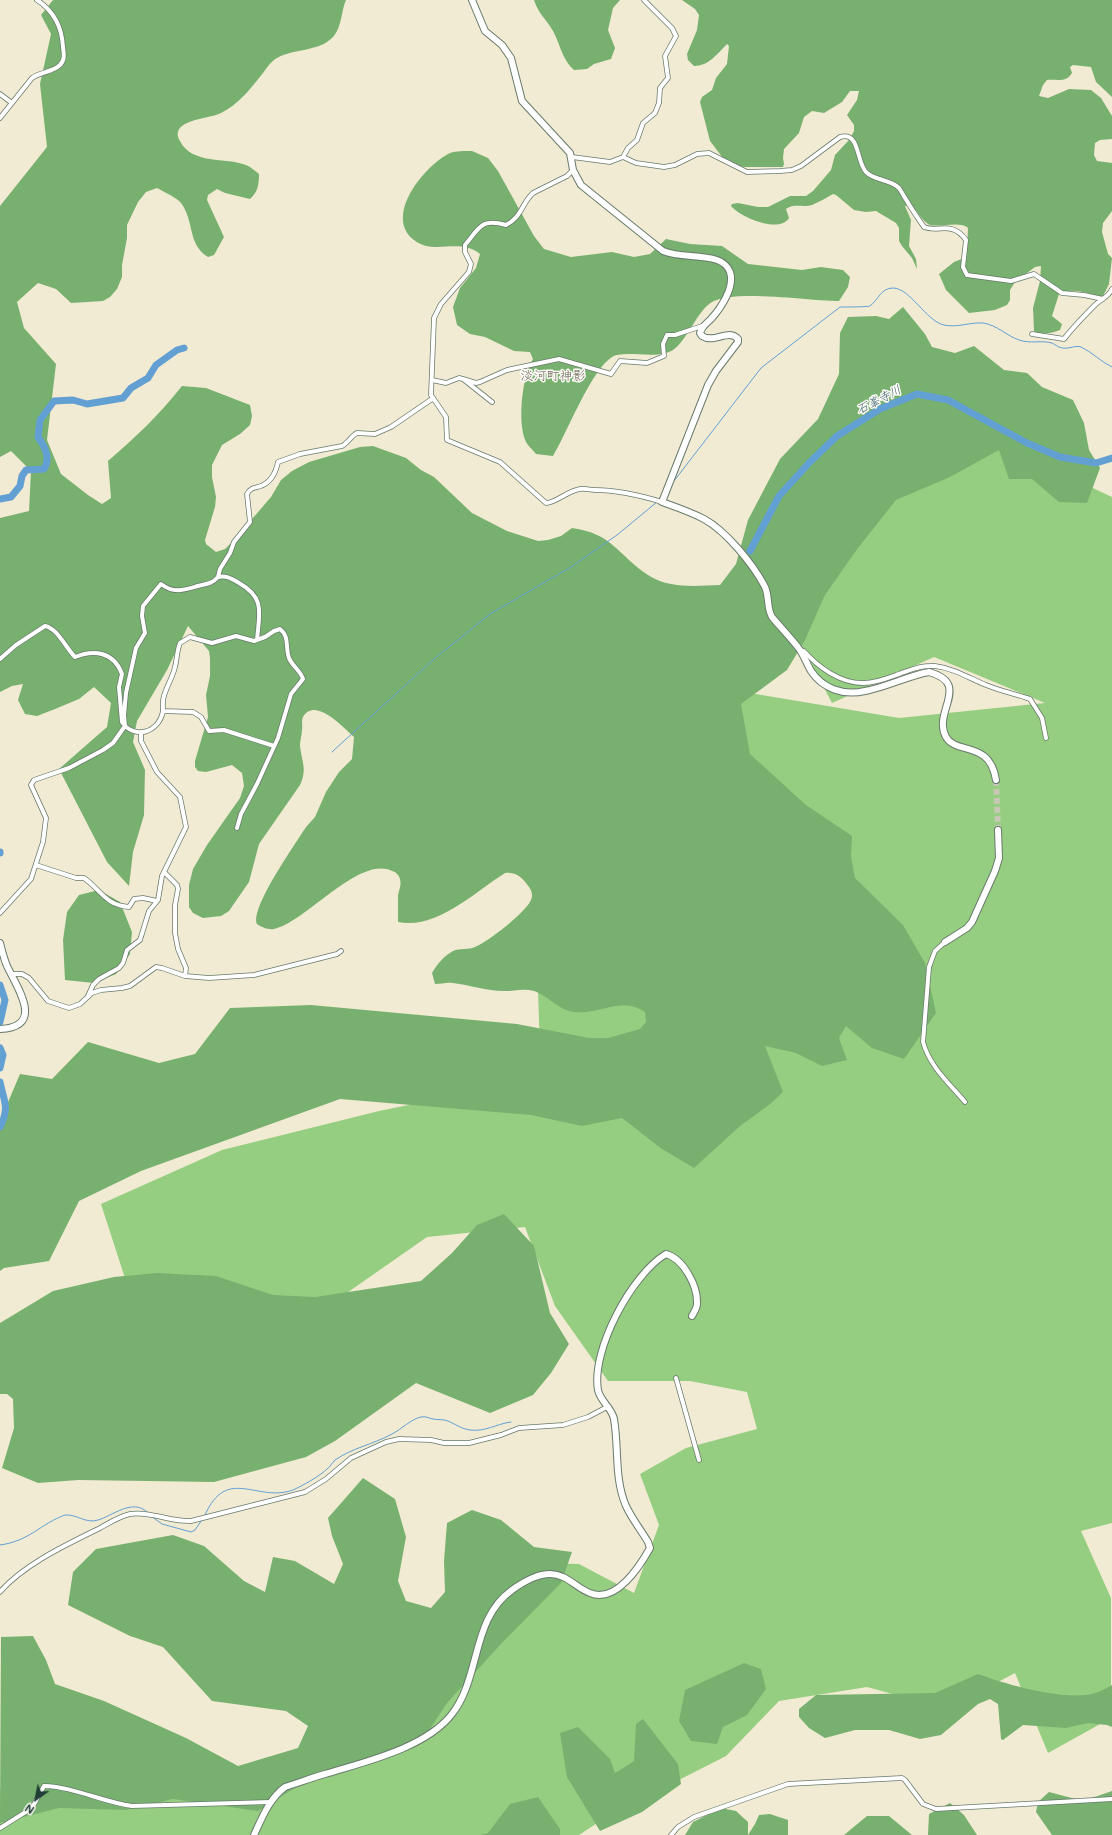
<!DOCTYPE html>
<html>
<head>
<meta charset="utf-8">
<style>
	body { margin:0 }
	#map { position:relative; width:1112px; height:1835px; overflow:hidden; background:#f1ebd3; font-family:Mali,sans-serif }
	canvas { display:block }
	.north { position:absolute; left:16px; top:1779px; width:40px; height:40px; -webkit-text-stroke:3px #fdfcf7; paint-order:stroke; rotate:213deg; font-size:11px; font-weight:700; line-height:16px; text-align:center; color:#1f3d34 }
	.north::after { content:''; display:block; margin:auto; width:14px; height:18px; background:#1f3d34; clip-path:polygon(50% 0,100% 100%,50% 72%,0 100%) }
</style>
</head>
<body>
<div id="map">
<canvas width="1112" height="1835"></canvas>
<div class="north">N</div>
</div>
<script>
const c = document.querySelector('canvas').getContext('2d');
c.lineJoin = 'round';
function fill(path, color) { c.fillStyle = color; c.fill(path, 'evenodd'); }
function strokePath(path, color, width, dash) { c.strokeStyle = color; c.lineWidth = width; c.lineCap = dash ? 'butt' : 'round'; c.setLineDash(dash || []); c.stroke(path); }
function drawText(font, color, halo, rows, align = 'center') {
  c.font = font + ' Mali,"Klee One",sans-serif'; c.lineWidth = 3; c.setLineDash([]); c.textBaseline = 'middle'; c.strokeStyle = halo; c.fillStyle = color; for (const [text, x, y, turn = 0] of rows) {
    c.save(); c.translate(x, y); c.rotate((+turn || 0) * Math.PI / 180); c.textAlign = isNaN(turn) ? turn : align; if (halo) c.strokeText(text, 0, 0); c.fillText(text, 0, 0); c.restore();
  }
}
const green = new Path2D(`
	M1001,445L1112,497V1523L1081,1531L1111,1598V1718L1048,1753L1015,1673L947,1709L867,1687L779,1701L726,1756L608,1816L579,1835H0V1789L259,1791L495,1562L579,1564L634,1593L659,1525L640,1474L686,1448L757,1429L747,1392L690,1381H608L555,1306L525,1227L427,1237L321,1311L134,1306L101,1204L222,1150L379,1111L541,1078L537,962L738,691L899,718L1045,703L934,657L832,703L790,623L900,481Z`);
const forest = new Path2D(`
	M53,0H346C341,11 342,27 333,37C319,52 295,48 277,58C271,61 267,68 263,73C251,88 238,105 221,113C211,119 168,119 180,141C192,165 226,157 246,165C251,167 255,171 259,174C259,184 258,192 250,199L225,193L217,189L208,195L207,200L224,237L214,255L208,257C187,244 195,222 181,203C176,197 164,192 157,188L146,192L138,202L127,225V238L122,265V277L117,289L110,297L103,301L71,303L56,289L38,283L17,302L24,328L56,364L47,440L61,474L88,495L102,504L111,498L108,461C135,438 160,414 182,386L206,388L250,405L252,416L250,425L240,434L222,445L212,465V477L216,497L215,507L205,540L206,544L216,552L225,549L234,540L271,497L281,480L292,471L309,462L360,447L373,446L406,458L421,470L434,477L472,513L507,531L538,541L548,540L561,536L572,528C612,533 618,555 648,575C669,589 696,586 720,585L736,564L748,520L780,459L818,419L839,374L840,333L848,317L876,316L889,319L903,307L925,334L932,347L955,353L974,346L1004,370L1027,373L1042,387L1073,400L1084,423L1089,450L1100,468L1087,503L1059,502L1032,479H1009L999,450L950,477L896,500L858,548L825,595L805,640L787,670L741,704L750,754L806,805L852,836L851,856L855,878L903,925L925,963L936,1013L904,1059L872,1048L846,1026L839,1038L847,1060L822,1066L796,1053L765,1046L783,1092L769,1105L740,1126L694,1168L662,1149L622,1118L582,1126L531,1115L340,1099L141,1171L79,1201L49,1261L4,1268L0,1271V1121L20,1074L52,1079L88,1042L159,1063L195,1054L230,1008L311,1005L517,1024L589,1038H608L640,1029L646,1022L645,1012C621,996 599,1015 574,1012C556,1009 549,996 534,991C524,988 514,991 504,991C486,991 470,985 453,983C447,982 441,984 435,984L432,973C437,964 444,956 453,951C460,948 468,950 475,947C488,942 526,912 531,900C534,893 530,888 526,883C521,876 514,872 505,873C475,892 436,930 398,922C398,913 398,905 398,897C398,891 402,886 400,879C399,875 396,872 392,871C359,855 305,923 274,929C268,930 261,927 257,924C250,908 296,843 306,827L315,817L326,792L339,772L352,759L354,737C344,728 315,696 303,717C301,721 303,726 302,730C302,735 300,740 300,745C301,761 308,768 300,785L259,844L249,882L229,911L221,916L203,918L193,913L189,907V885L193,869L207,845L240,798L244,786L242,773L232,765L206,772L198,771L195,767V761L208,717L206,695L210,676V658L209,651L188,626L167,670L137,721L133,742L145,770L144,815L133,852L129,886L107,862L59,769L107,727L111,703L94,687L79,699L55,709L37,716L25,714L18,700L23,684L12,686L0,692V518L29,511L31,471L11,451L0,457V206L47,147L40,84L51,34L41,15Z
	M534,0H620L613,8L608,30L615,48L611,59L594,64L587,69L574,70C563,60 561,48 555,35C549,21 539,16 534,0Z
	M682,0H1112V97L1096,82L1091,67L1073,65L1070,67L1072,73C1066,83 1057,79 1047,80L1043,85L1039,96L1048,98L1069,89L1091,90L1101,98L1112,116V139L1100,140L1095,143L1094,155L1097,161L1112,163V211L1103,223L1102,232L1108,254L1112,258L1109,284L1102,298C1089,293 1071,287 1059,294L1052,316L1062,324L1060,330C1053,333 1040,336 1034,331L1033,308L1040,281L1041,266L1035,267L1015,282L1010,290V300L1007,305L995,310L969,313L946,290L939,274L954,262L964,258L967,250L968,228C960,220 935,229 928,224C921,219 917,211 911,205L905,206L911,220L909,246L916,259L917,269L912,258L902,246L899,241V228L896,223L876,211L866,212L854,210L836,195L833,194C826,198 819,202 812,205C802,208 795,203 786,209L789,218C779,234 740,217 731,206L732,204L738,203L758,207H768L790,196H806L813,191L831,170L835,155L849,140L854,131V125L847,115L857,100L859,91H850L842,102L824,113L812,111L804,117L799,133L784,149L783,158L784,164L783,167H745L736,166L723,158L710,141L700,102L702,97L712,90L716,78L727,64L729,46L727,44C717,54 709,66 694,66L688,60L687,54L697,30L699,15L695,9Z
	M472,151L488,158L498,171L534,236L544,249L571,257L612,252L634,257L650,254L666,239L690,244L722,246L748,264L802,270L821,267L843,270L850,277L848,287L839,301C810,301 734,289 712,302C696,311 685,347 669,352C653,358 634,352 617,355C595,359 566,436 553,456L536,454C533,450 528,446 526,442C517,423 522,376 533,359L530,352L514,351L485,337L470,334L457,325L453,307L460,288L476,268L480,254C459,237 434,256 414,240C383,216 425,165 450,153C456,151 465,151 472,151Z
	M99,890L120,902L132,932L130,954L116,974L94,983L65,980L63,940L67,912L79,895Z
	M504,1214L534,1246L550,1313L569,1344L551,1373L533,1395L490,1413L416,1383L335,1441L306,1457L214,1482L78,1480L38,1483L2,1468L14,1428L13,1399L7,1394H0V1323L53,1291L114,1277L157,1273L216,1276L273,1295L315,1297L421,1281L452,1253L477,1225Z
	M363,1478L395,1499L406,1537L398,1581L406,1601L431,1608L445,1592L444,1561L447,1523L472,1510L501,1520L534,1547L572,1552L561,1583L500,1645L447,1703L428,1732L383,1757L306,1781L258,1811L173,1799L126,1810L59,1808L0,1823L1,1637L33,1636L46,1660L55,1684L104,1701L186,1738L238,1766L298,1748L308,1726L286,1711L212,1701L163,1647L130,1636L68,1605L73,1572L96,1549L173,1535L204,1546L244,1581L265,1592L273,1557L295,1561L334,1584L343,1564L332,1536L328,1518Z
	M744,1663L761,1669L766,1689L747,1715L723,1727L717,1744L691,1741L679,1721L685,1690Z
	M978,1674C1008,1685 1055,1698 1086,1695C1095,1694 1104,1690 1112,1685V1727L1107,1725L1088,1723L1066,1728L1023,1725L1003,1740L1001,1739L998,1704L990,1699L978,1704L941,1735L920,1739L889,1730H855L825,1738L809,1728L799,1717V1709L816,1695L935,1693Z
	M643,1719L678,1764L681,1784L642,1812L600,1831L567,1777L560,1733L578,1727L610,1759L615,1773L634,1761L636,1724Z
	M1112,1791V1835H1052L1036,1812L1038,1802L1049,1792L1083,1801Z
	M538,1797L560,1829V1835H480L488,1833L510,1804Z
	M950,1803L964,1815L977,1835H928L929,1814Z
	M721,1808L736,1811L748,1822V1835H685L693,1822Z
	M770,1814L788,1820V1835H748L755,1824L759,1815Z
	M867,1816H889L912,1835H844Z`);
const stream = new Path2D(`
	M674,481L761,368L840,307C845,307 868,307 870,306C878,300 881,288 893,288C910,288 926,321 944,325C957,328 970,322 983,323C997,325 1007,336 1019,340C1030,344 1042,340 1052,343C1056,345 1059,348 1063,348C1069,349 1076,345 1081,347C1092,352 1101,362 1112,367
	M332,752L434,659L490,614L571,567L617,535L657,502
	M205,1515C227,1465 257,1503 293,1490C302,1486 320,1476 327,1469C330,1467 332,1463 335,1460C352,1448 374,1444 392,1434C402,1429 411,1419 421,1417C426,1416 428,1418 433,1419C437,1420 443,1419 448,1421C455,1424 462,1429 470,1430C485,1432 496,1424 511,1422
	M151,1516L162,1524L191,1532L195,1530L202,1520
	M0,1545C30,1541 40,1524 65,1515C77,1514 86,1524 98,1520C112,1516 133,1498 147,1512`);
const river = new Path2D(`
	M0,499L11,497L20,486L22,476L26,470L44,469C51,458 45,447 38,437L40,420L54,401L73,400L87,404L123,398L131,388L148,378L156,365L177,350L184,348
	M750,551L779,496L809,463L837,436L880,409L917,394L948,400L1027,443L1060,457L1096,463L1112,458
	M0,852V853
	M0,985L5,1000L0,1022
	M0,1048L3,1055L0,1068
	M0,1082C4,1102 10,1107 0,1127`);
const secondaryTunnel = new Path2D(`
	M996,780L998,830`);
const street = new Path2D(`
	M0,94L12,103
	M0,118L32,78C40,72 53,72 60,65C65,60 64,54 63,47C62,28 54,11 37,0
	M572,157L610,162L623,157L628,148L637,140L643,123L655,113L659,103L660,88L668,78L665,56L676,36L672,28L644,0
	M623,157L636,163L664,167L675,165L697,154L709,153L747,172L780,171L792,170L801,166L840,137C860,131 856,161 866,172C875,181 890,179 899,188C902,192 904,197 907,201C912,210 918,218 924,227C938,233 952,220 966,240L963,267L967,275L1011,281L1034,274L1062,293L1084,295L1103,299
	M573,170L567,176L533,193C522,203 521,218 506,225C481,218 480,227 465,245V252L471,264L469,272L441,304L434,318L431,395L446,417L447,440L500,462L546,503C556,503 567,491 580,489C585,488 590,490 595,490C618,490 639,495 662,502
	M1032,334L1064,339C1074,326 1085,315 1096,304C1102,299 1109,296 1112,289
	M463,379L476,383L480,382L507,370L559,359L611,374L620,361L647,363L664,356L663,344L667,335H675L702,326
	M432,380L446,383L459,378L463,379L492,402
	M218,577C227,575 232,579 239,583C266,598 259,614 257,640
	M801,651H804C818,667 841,684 864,683C876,683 888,678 899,674C911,670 921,665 935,666C953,668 969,678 986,685C1000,691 1016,694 1030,699L1042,718L1046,738
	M0,659L16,645L45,626C57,628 66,648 75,657C94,649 114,652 122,674L119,687L122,722C134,740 159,733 163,711C163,705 162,699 165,693C168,684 173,676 175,667C177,659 177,650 180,643L190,637L212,643L236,636L254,641L265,637L274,631L280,629C290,637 285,647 289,658C292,666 301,671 303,679L291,694L278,738L257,784L241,814L237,828
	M163,711L193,712L201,717L209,731L224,730L274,746
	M36,865L76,878H84C101,890 105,905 129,907L134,899L143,898L157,901
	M164,872L177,885L178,889L175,905V933L178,949L186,968L185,976
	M0,913L31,879L43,842L46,818L31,785L34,780L69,768L103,750L113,743L125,726L124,715L126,693L136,648L145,633L142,616L143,606L161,584C174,594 184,590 198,586C206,584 212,584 218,577L220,569L230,553L234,542L250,522L247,494C251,487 255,488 261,486C271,482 276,472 278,462L300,454L342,446C348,443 351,436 357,433L375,434L391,427L432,399
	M945,942L935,951L929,967L923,1042C930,1067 949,1083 965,1102
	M12,974H22L29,978L48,1001L69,1008L80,1004L92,993L101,990L122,988L130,986L156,967L162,968L185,976L209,978L254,975L337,954L341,951
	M88,996L93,985L99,979L119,968L123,963L127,950L140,940L149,911L158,900L162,876L186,827L180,797L157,772L141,741V734
	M676,1378L699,1460
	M0,1592C24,1564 68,1544 100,1528C109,1523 120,1516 130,1514C151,1511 170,1522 191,1521L305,1492L326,1479L351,1458L386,1442L399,1439L431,1440L444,1443H469L501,1435L519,1428L563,1425L588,1417L607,1407
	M0,1828L32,1808L44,1786C75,1787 102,1802 132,1806L271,1802
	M671,1835L678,1827L694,1817L788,1784L902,1778L905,1780L923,1804L936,1809L1112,1799`);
const secondary = new Path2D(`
	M472,0L485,31L502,45L511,58L522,101L570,153L573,170L581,185L663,251C680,258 699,254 717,260C723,262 728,267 730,272C735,287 721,308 711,319C706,324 702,326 700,333L702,336C714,344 729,328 738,339V342L716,371L708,385L662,502C676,507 691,512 704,519C726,531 752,563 764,585C770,595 766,607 772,617C781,628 791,638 800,650C804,656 807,664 811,671C823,689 844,696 865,691C887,687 907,676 929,672C972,684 932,712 946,737C956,755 990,740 996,780
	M945,942L967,928L972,922L995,871L999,858L998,830
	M0,943C2,951 4,959 7,966C18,989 45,1027 0,1029
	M254,1835C262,1818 269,1799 285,1787C298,1783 311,1778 325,1774C364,1762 426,1748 452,1714C481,1677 471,1619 512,1590C523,1582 536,1574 550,1574C567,1574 576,1588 590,1593C616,1604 640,1566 650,1548L648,1542C641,1530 632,1519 626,1506C614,1478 619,1448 614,1419C612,1408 600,1401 598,1390C591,1350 632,1274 666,1254C684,1259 698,1287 697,1304C697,1308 694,1312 692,1316`);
const waterNames = [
	["石峯寺川",879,400,-27]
];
const quarterNames = [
	["淡河町神影",553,376]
];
fill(green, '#96ce81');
fill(forest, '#78b16f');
strokePath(stream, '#629fd3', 1);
strokePath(river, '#629fd3', 7);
strokePath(secondaryTunnel, '#c7c8b3', 6, [6, 3]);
strokePath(street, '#687a6c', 5.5);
strokePath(secondary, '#687a6c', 8);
strokePath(street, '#fff', 4);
strokePath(secondary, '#fff', 6);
drawText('italic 12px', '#365f6c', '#fdfcf7', waterNames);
drawText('13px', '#665f50', '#fdfcf7', quarterNames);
</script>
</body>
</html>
